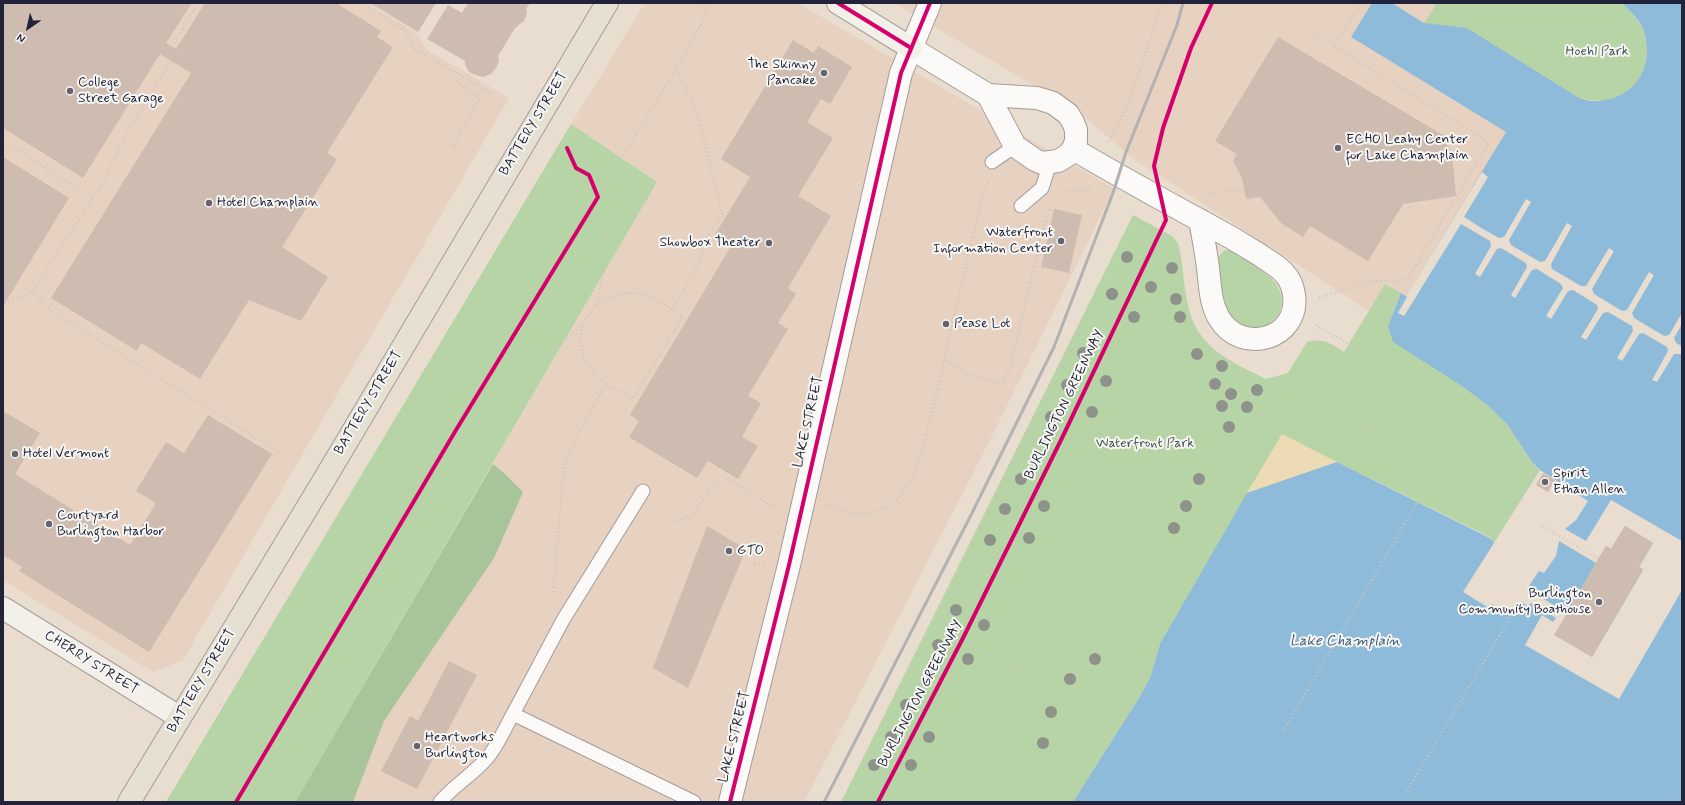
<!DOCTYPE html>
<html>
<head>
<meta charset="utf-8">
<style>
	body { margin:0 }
	#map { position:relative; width:1685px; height:805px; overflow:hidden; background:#e9ddcf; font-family:Mynerve,sans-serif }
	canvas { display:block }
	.frame { position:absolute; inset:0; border:4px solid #22223b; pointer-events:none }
	.north { position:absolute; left:8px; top:8px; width:40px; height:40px; -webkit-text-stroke:3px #f6f6f2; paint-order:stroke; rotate:214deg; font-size:11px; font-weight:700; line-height:16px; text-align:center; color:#22223b }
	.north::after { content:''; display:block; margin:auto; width:14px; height:18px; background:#22223b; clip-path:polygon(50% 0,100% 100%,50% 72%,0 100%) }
</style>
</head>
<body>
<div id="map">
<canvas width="1685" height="805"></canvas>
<div class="frame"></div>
<div class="north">N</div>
</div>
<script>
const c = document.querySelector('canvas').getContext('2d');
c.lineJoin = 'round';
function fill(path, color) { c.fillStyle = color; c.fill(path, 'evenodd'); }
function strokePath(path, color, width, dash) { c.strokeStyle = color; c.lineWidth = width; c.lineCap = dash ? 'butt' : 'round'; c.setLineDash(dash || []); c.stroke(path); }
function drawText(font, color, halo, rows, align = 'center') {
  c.font = font + ' Mynerve,sans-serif'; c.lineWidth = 4; c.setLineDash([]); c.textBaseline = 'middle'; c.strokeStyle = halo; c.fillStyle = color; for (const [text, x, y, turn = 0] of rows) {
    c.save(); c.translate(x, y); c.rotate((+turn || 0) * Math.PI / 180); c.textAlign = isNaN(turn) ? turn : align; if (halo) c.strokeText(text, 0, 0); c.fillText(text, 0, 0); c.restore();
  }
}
const built = new Path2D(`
	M3,3H368L418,34L426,49L509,98L183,660L153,672L3,580Z
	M645,3H798L1114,189L992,436L804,802H353L384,721L494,558L504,473L493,464L657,182L571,124Z
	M894,3H1372L1351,37L1507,132L1406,296L1385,284L1369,311L1134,159L1079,112Z
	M1392,3H1437L1424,23Z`);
const green = new Path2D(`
	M1437,3H1622C1629,10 1636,17 1641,26C1652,46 1647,77 1629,91C1615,102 1596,102 1579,98L1424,23Z
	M571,124L657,182L295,802H166Z
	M1133,215L1172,236L1178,243C1184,266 1183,290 1190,313C1201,350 1234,363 1266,379L1288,373L1307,342C1323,338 1330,343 1344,352L1385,284L1401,293L1388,326L1486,404L1507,424L1532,462L1540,470L1495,543L1490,537L1337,462L1160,644L1150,678L1139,698L1073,802H841Z
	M1225,250H1230L1234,253C1248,262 1272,274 1279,289C1294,320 1247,345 1230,314C1222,300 1220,273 1218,257Z`);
const forest = new Path2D(`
	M493,464L504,473L523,492L494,558L384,721L353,802H295Z`);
const sand = new Path2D(`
	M1282,434L1337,462L1247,493Z`);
const water = new Path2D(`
	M1372,3H1392L1424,23L1467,28L1579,98C1584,99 1589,101 1594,101C1635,101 1656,66 1643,29C1639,19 1629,10 1622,3H1682V802H1073L1139,698L1150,678L1160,644L1247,493L1337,462L1490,538L1495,543L1540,470L1532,462L1507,424L1486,404L1462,386L1393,342L1388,326L1401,293L1406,296L1506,132L1351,37Z`);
const pier = new Path2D(`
	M1482,172L1488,177L1464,217L1483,229L1499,238L1504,237L1526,199L1531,202L1509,240L1511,245L1540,262L1545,261L1567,223L1572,226L1551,264L1552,269L1581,286H1586L1609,248L1614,251L1592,289L1594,294L1622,311L1627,310L1649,272L1654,275L1632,313L1634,318L1664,336L1669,335L1682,313V324L1674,338L1676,343L1682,346V355L1679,354H1674L1657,382L1652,380L1668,351L1667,347L1643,333L1639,334L1622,361L1617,358L1633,331L1632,326L1608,312L1603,313L1586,340L1581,337L1598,309L1597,305L1573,290L1568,291L1551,319L1546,316L1563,288L1561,284L1537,269L1532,270L1515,298L1511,295L1527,267L1526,263L1501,248L1497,249L1480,277L1475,274L1491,246L1490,241L1461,224L1404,316L1398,313L1407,297L1406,296Z
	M1540,470L1588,501L1576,520L1565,529L1586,541L1611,500L1682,541V590L1619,699L1525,645L1542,615L1553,622L1556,618L1531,603L1528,606L1521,602L1511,616L1492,604L1489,608L1463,592ZM1625,526L1653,543L1639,567L1643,570L1592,657L1555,635L1606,546L1611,549ZM1559,541L1596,563L1567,613L1527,589L1539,571L1544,573L1556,556Z`);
const building = new Path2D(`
	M3,3H189L191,4L166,43L176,49L205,3H336L381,31L377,37L393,47L327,153L337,159L282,247L328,277L301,321L249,300L200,379L141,343L137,351L51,298L191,73L160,54L83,178L3,128Z
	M370,3H436L418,32Z
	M468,3H530L526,9L527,13L524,21L515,28L498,56L499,61L496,68L491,74L483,77L476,75L469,72L465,65V61L427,39L448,5L462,13Z
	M1278,37L1443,135L1452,155L1456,196L1403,204L1368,261L1310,226L1303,237L1281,223L1260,197L1246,199L1242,178L1233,161L1237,154L1215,141Z
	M793,40L814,53L818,46L852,67L830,104L821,99L807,122L833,138L798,196L831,216L788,288L796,294L778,323L788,329L748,396L761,403L742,437L758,446L738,479L708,461L697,478L629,437L639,421L630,415L730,248L713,238L750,177L721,159Z
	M3,157L69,198L3,306Z
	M1054,209L1082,215L1069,273L1041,267Z
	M3,411L40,433L15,474L130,545L156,503L136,491L166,442L184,453L208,415L272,454L149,652L19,571L22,567L3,555Z
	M1543,473L1555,480L1548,492L1536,485Z
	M707,526L746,549L688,688L653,668Z
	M1625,526L1653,543L1639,567L1643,569L1592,657L1554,635L1606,546L1611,549Z
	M449,661L477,675L417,789L381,771L410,716L418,721Z`);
const path = new Path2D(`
	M361,3L404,30L415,49L492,94
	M1314,34L1489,142L1407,280L1365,282L1319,298
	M172,47L198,3
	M1334,47L1361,3
	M3,141L93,198L32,292
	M1109,141C1134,100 1146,49 1162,3
	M459,150L453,146L479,100L477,96L458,83L462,76
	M1061,192L1093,189
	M1205,194L1244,189
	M598,197L676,69L707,14L702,3
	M93,198L99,191L123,140L171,61
	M591,209C595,215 600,220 603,227C611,247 600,287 595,307
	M626,293C647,291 666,306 683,317L633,399C619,391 603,384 592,371C576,353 577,324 595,307C604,300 615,296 626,293Z
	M5,302L32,292L51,311L281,453
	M672,310L696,269L708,237L722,214L707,154L700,119L676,69
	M944,359L969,375L1003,383L1010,368L1046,217L1050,209
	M456,430L477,425L498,412L524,376L583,325
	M827,507L833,504C843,514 850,514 864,514C903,512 915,473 925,441L984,189L990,180
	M672,521L694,515L711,487L727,479L778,509
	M1542,526L1606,563
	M755,564L765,565
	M553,596L564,467L577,436L606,384
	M1139,633L1280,380L1388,439L1432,471L1449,486L1464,502L1476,511L1500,520C1509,515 1518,504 1518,493C1517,475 1477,421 1462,409C1456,404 1449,400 1442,396L1313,324
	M963,638L1067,699
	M220,704L275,737
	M1283,732L1418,501
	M186,760L241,793
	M1407,791L1511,616
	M236,802L456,430L598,197L589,175L576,168L567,148
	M1038,802L1044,793`);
const lane = new Path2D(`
	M992,162L1015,146
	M1021,206L1042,188L1050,163
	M643,491L563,620L513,714L694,802
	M440,802C454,785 474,774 488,757C498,745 505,728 513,714`);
const street = new Path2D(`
	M911,48L988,95L1037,98L1053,103L1068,114L1073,122L1076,130V141L1073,149L1068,155L1058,161L1042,163L1035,160L1015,146L988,95
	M1073,149C1116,174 1159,198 1203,222C1222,232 1241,243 1260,255C1268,261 1278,266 1284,273C1290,279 1293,287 1294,295C1300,339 1241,356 1219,318C1210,303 1210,284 1208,268C1206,252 1203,236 1200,220
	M730,802L789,565L901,73L930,3`);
const secondary = new Path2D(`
	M838,3L911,48
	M3,608L179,717`);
const primary = new Path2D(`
	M129,802L324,480L607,3`);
const rail = new Path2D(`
	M824,802L971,515L1054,347L1113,193L1126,152L1177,25L1183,3`);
const cycleway = new Path2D(`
	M838,3L911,48
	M236,802L456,430L598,197L589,175L576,168L567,148
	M730,802L789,565L901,73L930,3
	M878,802L963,638L1062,438L1166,220L1154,166L1163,128L1191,48L1212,3`);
const trees = [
	[1127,257],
	[1172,268],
	[1151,287],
	[1112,294],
	[1176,299],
	[1134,317],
	[1180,317],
	[1083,353],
	[1197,354],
	[1222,366],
	[1106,381],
	[1215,384],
	[1067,385],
	[1257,390],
	[1231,394],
	[1222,406],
	[1247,407],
	[1092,412],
	[1051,417],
	[1229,427],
	[1021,479],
	[1199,479],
	[1044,506],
	[1186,506],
	[1005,509],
	[1174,528],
	[1029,538],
	[990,540],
	[956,610],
	[984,625],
	[938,645],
	[968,659],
	[1095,659],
	[1070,679],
	[906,705],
	[1051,712],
	[891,737],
	[929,737],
	[1043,743],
	[874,765],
	[911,765]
];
const markers = [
	[824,73,4,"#68636f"],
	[70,91,4,"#68636f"],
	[1338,148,4,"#68636f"],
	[209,203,4,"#68636f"],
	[1061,241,4,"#68636f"],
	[769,243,4,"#68636f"],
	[946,324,4,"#68636f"],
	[15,454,4,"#68636f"],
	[1545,482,4,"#68636f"],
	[49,524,4,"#68636f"],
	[729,551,4,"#68636f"],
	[1599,602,4,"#68636f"],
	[417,746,4,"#68636f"]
];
const parkNames = [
	["Hoehl Park",1597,52],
	["Waterfront Park",1145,444]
];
const poiNames = [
	["The Skinny",816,65,"right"],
	["Pancake",816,81,"right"],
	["College",78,83],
	["Street Garage",78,99],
	["ECHO Leahy Center",1346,140],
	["for Lake Champlain",1346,156],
	["Hotel Champlain",217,203],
	["Waterfront",1053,233,"right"],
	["Information Center",1053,249,"right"],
	["Showbox Theater",761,243,"right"],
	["Pease Lot",954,324],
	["Hotel Vermont",23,454],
	["Spirit",1553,474],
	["Ethan Allen",1553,490],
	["Courtyard",57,516],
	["Burlington Harbor",57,532],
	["GTO",737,551],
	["Burlington",1591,594,"right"],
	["Community Boathouse",1591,610,"right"],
	["Heartworks",425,738],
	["Burlington",425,754]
];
const streetNames = [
	["BATTERY STREET",534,124,-59],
	["BATTERY STREET",369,403,-59],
	["BURLINGTON GREENWAY",1065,405,-64],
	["LAKE STREET",809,422,-77],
	["CHERRY STREET",91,663,32],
	["BATTERY STREET",202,681,-59],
	["BURLINGTON GREENWAY",921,694,-62],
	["LAKE STREET",735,737,-76]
];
const waterNames = [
	["Lake Champlain",1345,642]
];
fill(built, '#e7d1c1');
fill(green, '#b6d4a5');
fill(forest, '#a8c49b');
fill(sand, '#ecdbb4');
fill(water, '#8ebbda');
fill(pier, '#e9ddcf');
fill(building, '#cfbcb0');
strokePath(lane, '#a39c97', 15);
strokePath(street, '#a39c97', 24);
strokePath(secondary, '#a39c97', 24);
strokePath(primary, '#a39c97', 24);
strokePath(path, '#c9c6c5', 2.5, [1, 3]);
strokePath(lane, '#fcfaf8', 13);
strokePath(street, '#fcfaf8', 22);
strokePath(secondary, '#f3f0e9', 22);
strokePath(primary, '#e6e0d3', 22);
strokePath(rail, '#b3b2b3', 3);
strokePath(cycleway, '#d6006c', 4);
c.fillStyle = '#8d928a';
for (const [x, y] of trees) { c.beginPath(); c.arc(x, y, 6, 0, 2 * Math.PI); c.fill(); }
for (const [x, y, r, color] of markers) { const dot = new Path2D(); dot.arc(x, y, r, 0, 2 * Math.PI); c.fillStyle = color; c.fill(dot); strokePath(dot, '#f6f6f2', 1.5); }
drawText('14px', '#425551', '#f6f6f2', parkNames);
drawText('14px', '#22223b', '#f6f6f2', poiNames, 'left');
drawText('14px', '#22223b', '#f6f6f2', streetNames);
drawText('italic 15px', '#3e5a7c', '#f6f6f2', waterNames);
</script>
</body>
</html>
